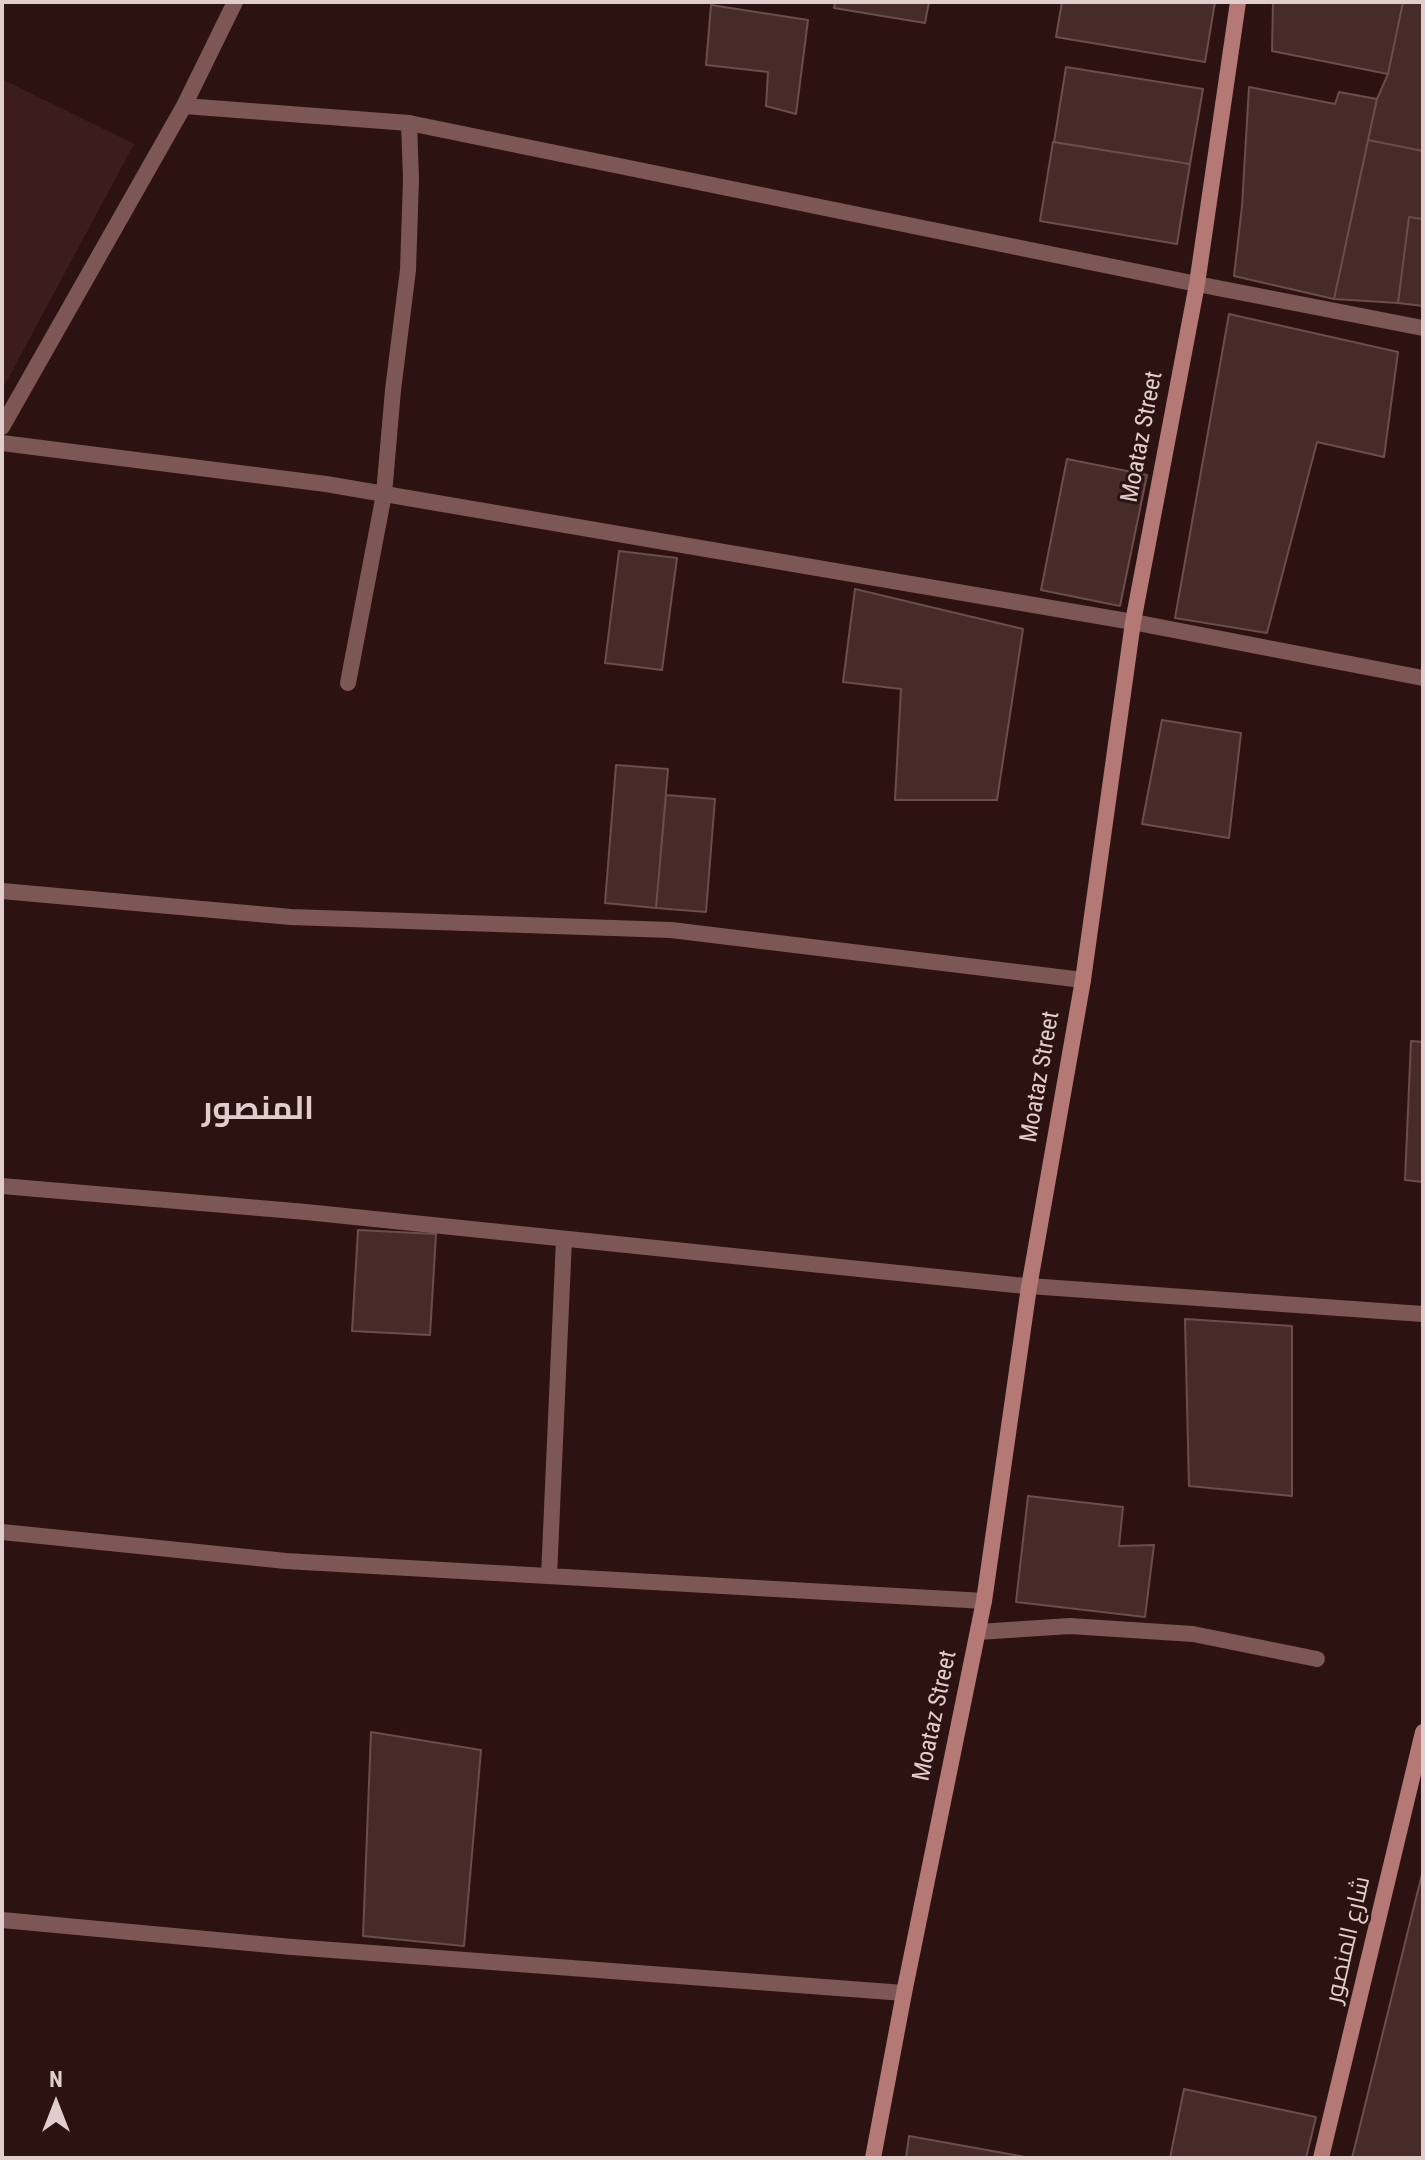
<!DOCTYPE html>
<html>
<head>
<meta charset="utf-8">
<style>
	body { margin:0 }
	#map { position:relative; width:1425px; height:2160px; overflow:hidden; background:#2c1312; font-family:"Roboto Condensed",sans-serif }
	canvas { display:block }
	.frame { position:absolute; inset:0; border:4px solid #e0cdcc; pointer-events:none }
	.north { position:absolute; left:16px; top:2064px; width:80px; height:80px; -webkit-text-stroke:6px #2c1312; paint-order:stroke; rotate:0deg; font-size:22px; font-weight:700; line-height:32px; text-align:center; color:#e0cdcc }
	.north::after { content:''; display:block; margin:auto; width:28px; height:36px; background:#e0cdcc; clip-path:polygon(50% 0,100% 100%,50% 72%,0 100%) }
</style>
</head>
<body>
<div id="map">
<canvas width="1425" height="2160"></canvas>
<div class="frame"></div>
<div class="north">N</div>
</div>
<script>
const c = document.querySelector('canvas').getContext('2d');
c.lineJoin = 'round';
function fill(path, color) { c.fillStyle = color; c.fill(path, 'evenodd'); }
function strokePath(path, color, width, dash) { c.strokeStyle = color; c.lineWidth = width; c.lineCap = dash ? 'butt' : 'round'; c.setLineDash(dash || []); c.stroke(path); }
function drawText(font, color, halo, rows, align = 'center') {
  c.font = font + ' "Roboto Condensed",Cairo,sans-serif'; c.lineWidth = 6; c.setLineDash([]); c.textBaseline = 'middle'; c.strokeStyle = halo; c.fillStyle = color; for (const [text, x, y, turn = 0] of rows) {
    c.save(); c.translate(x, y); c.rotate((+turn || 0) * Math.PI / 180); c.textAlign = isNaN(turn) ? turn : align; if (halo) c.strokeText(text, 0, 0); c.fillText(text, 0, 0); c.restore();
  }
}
const built = new Path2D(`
	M2,79L134,144L2,390Z`);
const building = new Path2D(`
	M835,2H929L925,23L834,8Z
	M1062,2H1215L1205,62L1056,37Z
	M1273,2H1403L1388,74L1272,51Z
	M1403,2H1423V151L1368,140L1377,99L1388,74Z
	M711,5L808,20L796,114L766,106L768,72L706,65Z
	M1066,67L1203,89L1190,164L1054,142Z
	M1249,87L1335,104L1339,92L1377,99L1334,299L1234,276L1242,206Z
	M1368,140L1423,151V219L1409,217L1398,303L1334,299Z
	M1053,142L1190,164L1177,244L1040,221Z
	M1409,217L1423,219V306L1398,303Z
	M1229,314L1398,352L1384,457L1317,442L1267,633L1175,618Z
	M1067,459L1147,475L1120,606L1041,590Z
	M619,551L677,558L662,670L605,663Z
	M855,589L1023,629L997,800H895L901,689L843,682Z
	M1162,720L1241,733L1229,838L1142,824Z
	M616,765L668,769L656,908L605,903Z
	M666,795L715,799L706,912L656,908Z
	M1411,1041L1423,1042V1182L1405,1180Z
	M358,1230L436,1234L430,1335L352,1331Z
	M1185,1319L1292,1326V1496L1189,1486Z
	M1028,1496L1123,1507L1119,1546L1154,1545L1145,1617L1016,1602Z
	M371,1732L481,1750L464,1946L363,1936Z
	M1423,1870V2158H1352Z
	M1184,2089L1316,2117L1306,2158H1170Z
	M909,2136L1031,2158H906Z`);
const lane = new Path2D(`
	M348,683L384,494L393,390L408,270L411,179L409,123
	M978,1632L1070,1626L1193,1634L1317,1659`);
const street = new Path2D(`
	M184,106L409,123L1197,284L1423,328
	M2,427L184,106L235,2
	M2,443L326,484L1133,622L1423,678
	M2,891L291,917L671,930L1083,980
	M2,1186L306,1212L1015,1285L1423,1314
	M2,1532L286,1561L984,1601
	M549,1576L564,1239
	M2,1920L292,1947L904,1993`);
const secondary = new Path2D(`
	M873,2158L904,1993L984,1601L1029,1287L1083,980L1133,622L1197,284L1238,2
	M1321,2158L1423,1732`);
const streetNames = [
	["Moataz Street",1143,437,-79],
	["Moataz Street",1041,1077,-80],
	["Moataz Street",936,1716,-78],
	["شارع المنصور",1349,1940,-77]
];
const districtNames = [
	["المنصور",258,1111]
];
fill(built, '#3c1c1c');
fill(building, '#462b29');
strokePath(building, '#6b4d4b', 2);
strokePath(lane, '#7c5755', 16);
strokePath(street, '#7c5755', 16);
strokePath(secondary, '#b47875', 16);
drawText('24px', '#e0cdcc', '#2c1312', streetNames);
drawText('bold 32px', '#e0cdcc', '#2c1312', districtNames);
</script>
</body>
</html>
